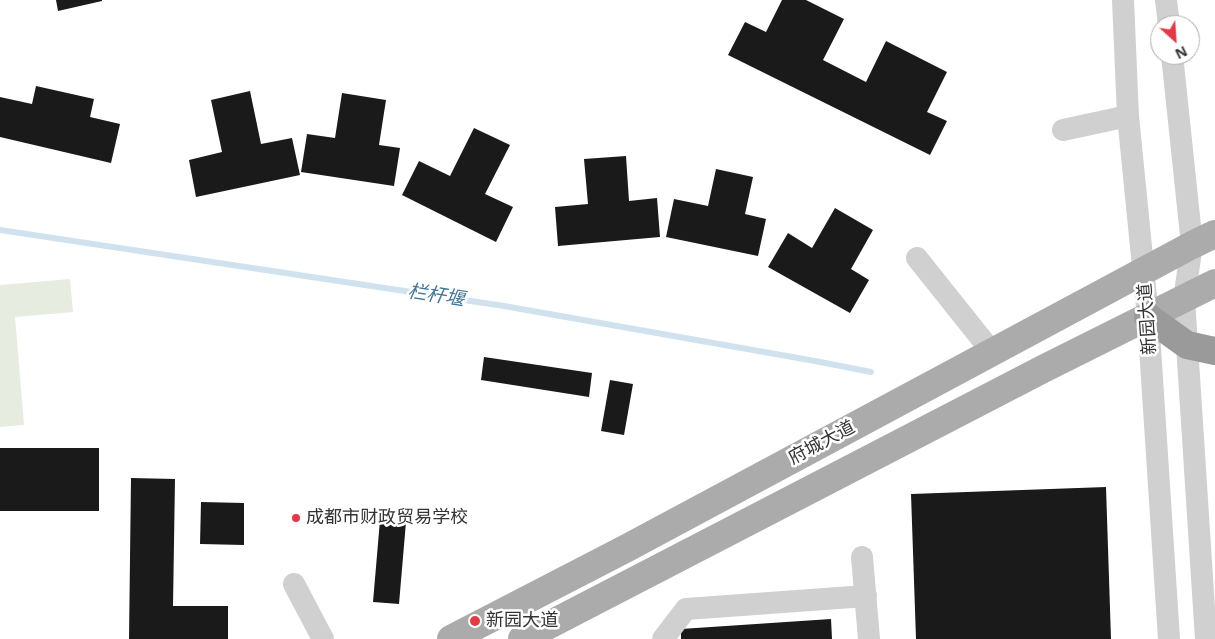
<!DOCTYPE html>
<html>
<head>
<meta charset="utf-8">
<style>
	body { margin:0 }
	#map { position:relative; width:1215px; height:639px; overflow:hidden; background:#fff; font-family:"Noto Sans",sans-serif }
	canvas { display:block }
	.north { position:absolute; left:1150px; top:15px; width:50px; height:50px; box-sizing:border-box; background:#fff; border:1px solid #adadad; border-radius:50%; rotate:154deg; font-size:14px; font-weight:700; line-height:20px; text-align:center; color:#333 }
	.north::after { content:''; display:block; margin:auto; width:18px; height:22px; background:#e63946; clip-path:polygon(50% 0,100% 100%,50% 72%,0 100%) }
</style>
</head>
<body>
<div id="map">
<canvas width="1215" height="639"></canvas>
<div class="north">N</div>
</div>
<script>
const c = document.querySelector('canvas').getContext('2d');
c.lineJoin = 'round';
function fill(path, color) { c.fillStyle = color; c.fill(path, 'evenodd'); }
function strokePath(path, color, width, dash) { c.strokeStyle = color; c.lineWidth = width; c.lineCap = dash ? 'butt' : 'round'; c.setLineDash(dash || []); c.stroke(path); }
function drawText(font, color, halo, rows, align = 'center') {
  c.font = font + ' "Noto Sans","Noto Sans SC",sans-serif'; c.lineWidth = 5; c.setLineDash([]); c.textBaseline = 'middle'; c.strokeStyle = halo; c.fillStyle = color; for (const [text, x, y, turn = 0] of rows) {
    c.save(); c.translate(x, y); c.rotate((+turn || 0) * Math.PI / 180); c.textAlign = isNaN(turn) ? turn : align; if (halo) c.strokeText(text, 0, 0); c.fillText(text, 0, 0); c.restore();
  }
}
const green = new Path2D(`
	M70,279L73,312L15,317L24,425L0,427V285Z`);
const stream = new Path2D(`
	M0,230L504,306L815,361L871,372`);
const building = new Path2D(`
	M56,0H102V1L58,11Z
	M782,0H806L844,19L823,60L866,82L886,41L947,72L927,112L947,121L930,155L728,55L745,22L766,32Z
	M36,86L94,99L90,117L120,124L111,163L0,137V97L32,104Z
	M250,91L261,144L292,138L300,175L196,197L189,160L222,152L211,100Z
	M342,93L386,100L379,145L400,148L394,186L301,172L307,134L335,138Z
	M474,128L510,145L485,194L513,207L496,242L402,195L419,161L450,176Z
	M626,156L629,201L657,198L660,237L558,246L555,207L588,204L584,159Z
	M716,169L753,177L745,214L766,219L758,256L666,237L674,199L708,206Z
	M835,208L873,230L851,269L869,280L850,313L768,267L788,233L812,248Z
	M484,357L592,373L589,397L481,380Z
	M610,380L633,384L624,435L601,431Z
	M0,448H99V511H0Z
	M131,478L175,479L173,606H228V639H129Z
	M1106,487L1111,639H916L911,494Z
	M201,502L244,503V545L200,544Z
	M380,520L406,522L399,604L373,602Z
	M831,619L832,639H681V629Z`);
const minor = new Path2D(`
	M1123,0L1128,116L1148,317L1169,639
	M1166,0L1169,25
	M1172,55L1192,245L1184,299L1206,639
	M1063,130L1128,116
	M917,258L992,352
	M862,557L869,639
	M294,584L323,639
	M663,639L686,609L866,596`);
const major = new Path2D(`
	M451,639L627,548L1192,245L1215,234
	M522,639L1045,368L1215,283`);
const highway = new Path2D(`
	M1148,317L1187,345L1215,351`);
const markers = [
	[296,518,5,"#e63946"],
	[475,621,6,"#e63946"]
];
const streetNames = [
	["新园大道",1148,319,-94],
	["府城大道",822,443,-28]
];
const poiNames = [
	["成都市财政贸易学校",306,518],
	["新园大道",486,621]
];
const waterNames = [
	["栏杆堰",436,296,9]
];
fill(green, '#e6ecdf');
strokePath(stream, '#cfe2ee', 6);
fill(building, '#1a1a1a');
strokePath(minor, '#d0d0d0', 22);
strokePath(major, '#ababab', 28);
strokePath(highway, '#9a9a9a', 28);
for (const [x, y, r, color] of markers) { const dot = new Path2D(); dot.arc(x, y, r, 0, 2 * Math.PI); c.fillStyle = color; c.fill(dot); strokePath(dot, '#fff', 2); }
drawText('18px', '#333', '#fff', streetNames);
drawText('18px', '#333', '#fff', poiNames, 'left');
drawText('italic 19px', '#3f7597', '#fff', waterNames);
</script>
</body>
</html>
